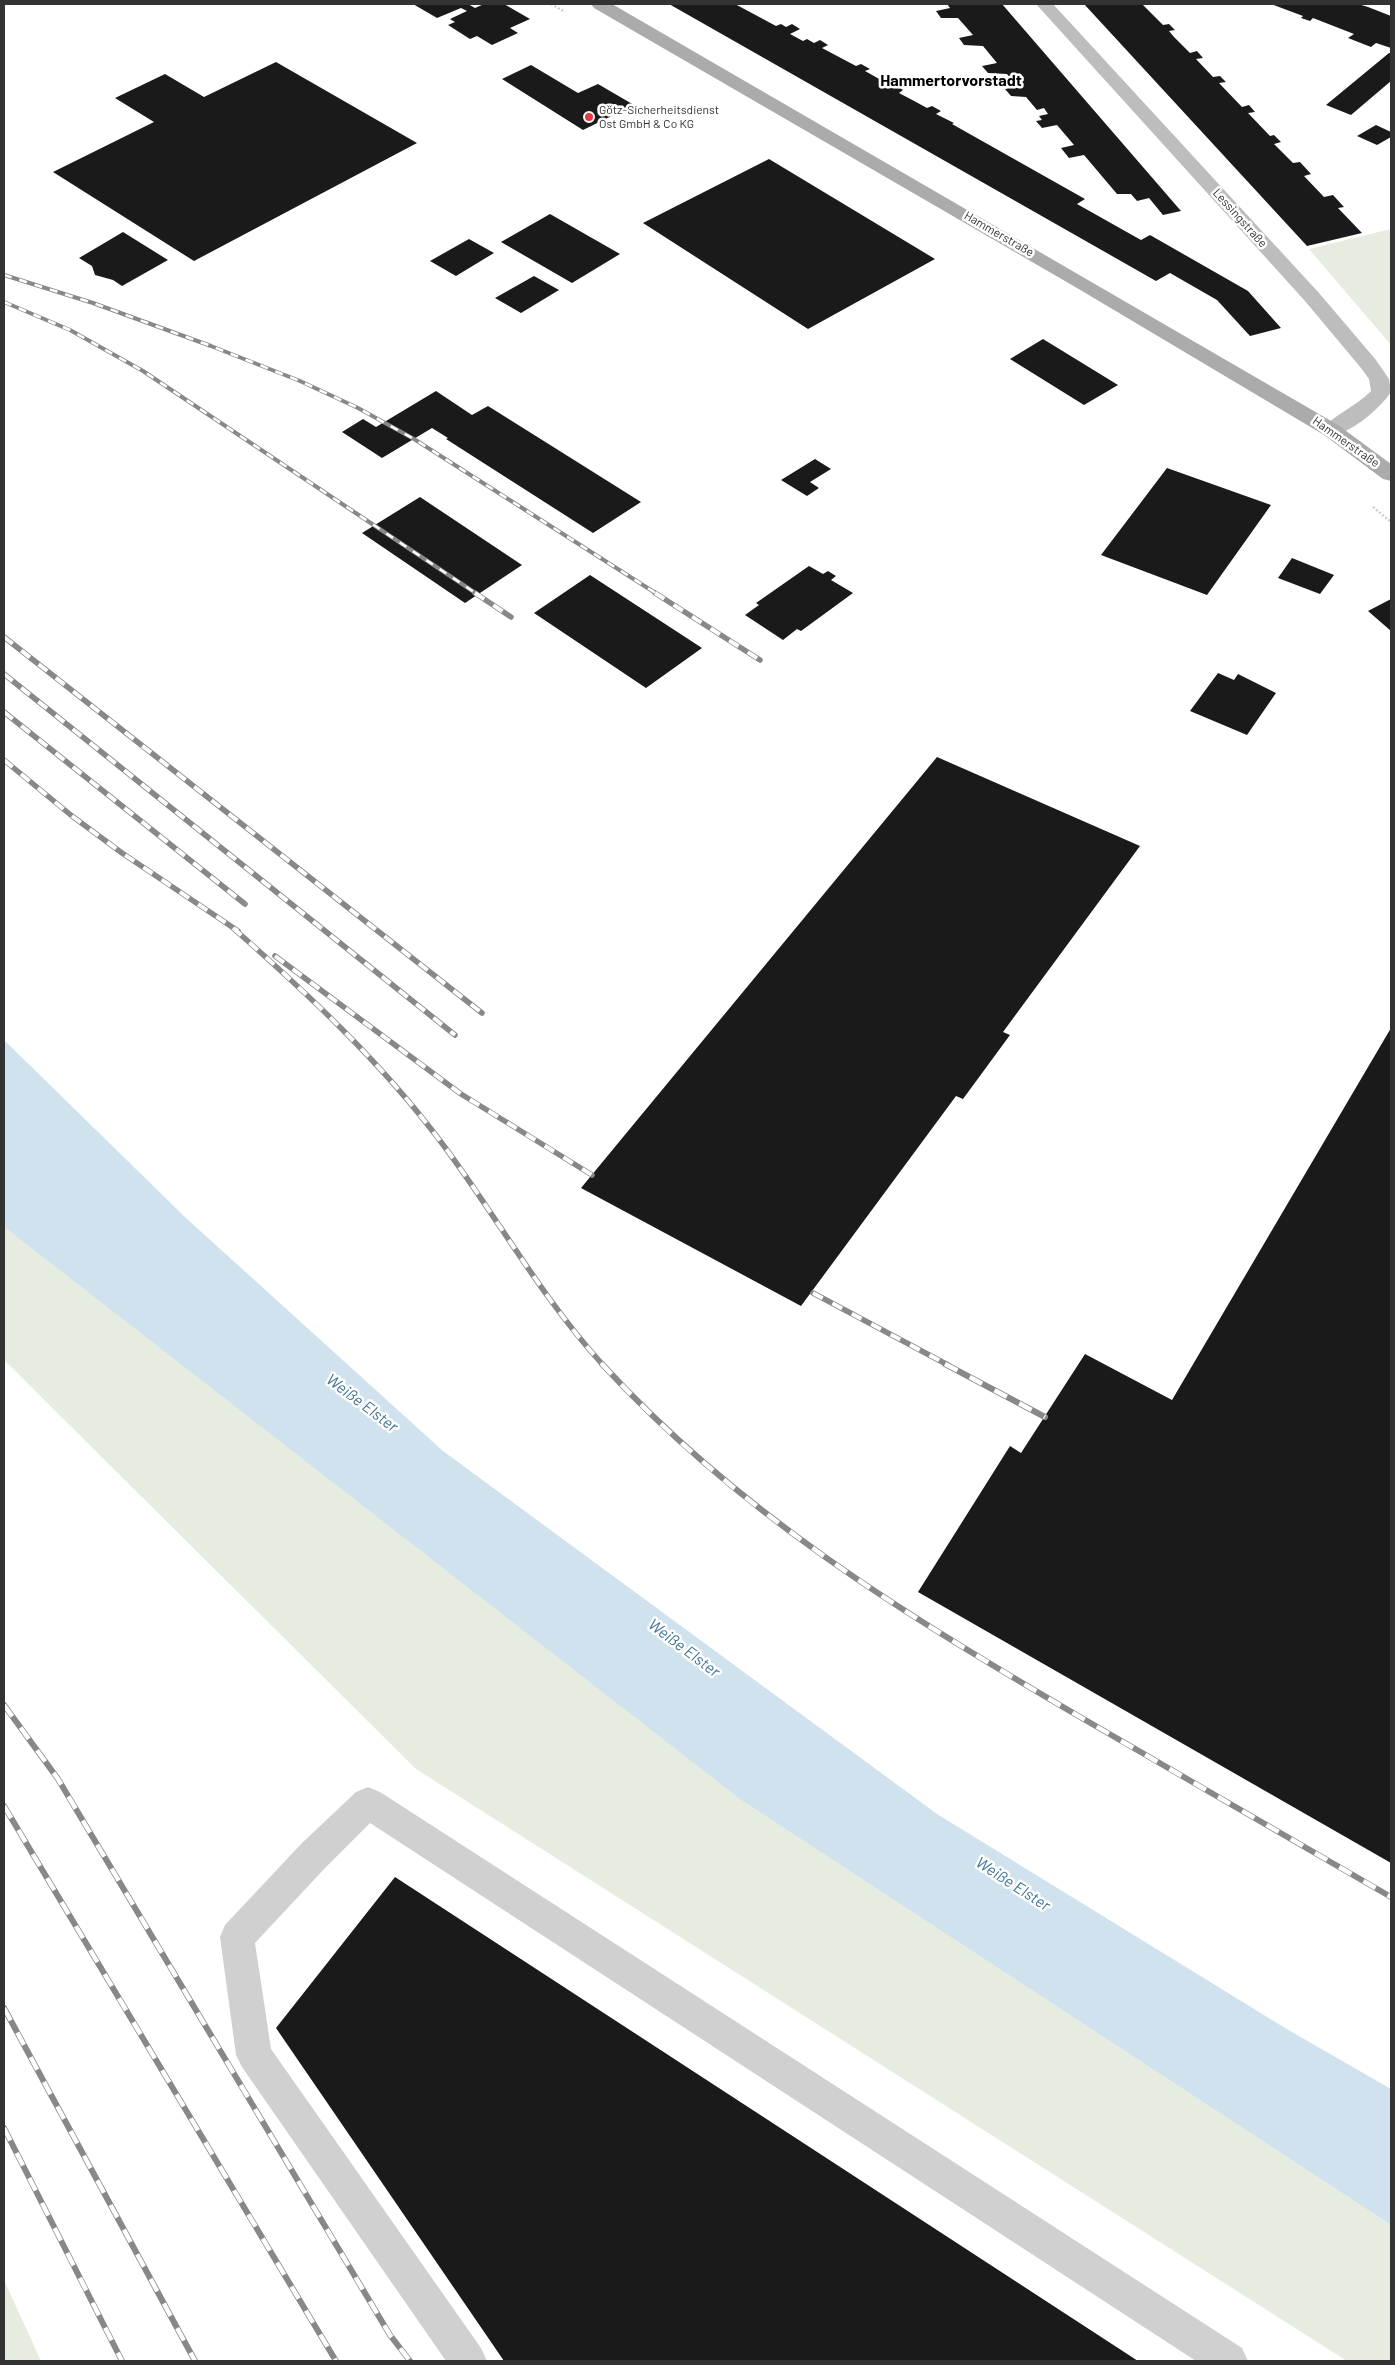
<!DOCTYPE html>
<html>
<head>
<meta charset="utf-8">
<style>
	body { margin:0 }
	#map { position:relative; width:1395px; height:2365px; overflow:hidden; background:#fff; font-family:Barlow,sans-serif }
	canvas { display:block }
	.frame { position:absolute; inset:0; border:5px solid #333; pointer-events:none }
</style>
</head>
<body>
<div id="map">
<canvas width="1395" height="2365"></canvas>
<div class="frame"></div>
</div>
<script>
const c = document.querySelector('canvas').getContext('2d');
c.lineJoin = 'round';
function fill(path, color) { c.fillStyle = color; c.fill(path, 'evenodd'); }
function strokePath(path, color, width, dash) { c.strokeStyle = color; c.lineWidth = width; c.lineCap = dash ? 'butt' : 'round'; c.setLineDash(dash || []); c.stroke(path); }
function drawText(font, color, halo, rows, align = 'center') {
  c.font = font + ' Barlow,sans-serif'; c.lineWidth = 5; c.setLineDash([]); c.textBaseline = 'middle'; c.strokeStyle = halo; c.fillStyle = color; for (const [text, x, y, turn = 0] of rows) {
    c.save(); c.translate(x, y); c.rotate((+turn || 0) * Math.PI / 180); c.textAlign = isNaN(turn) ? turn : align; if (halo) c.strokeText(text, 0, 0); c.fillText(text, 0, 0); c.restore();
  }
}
const green = new Path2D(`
	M1391,229V345L1309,249Z
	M4,1227L741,1800L1391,2225V2361H1347L416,1769L4,1360Z
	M4,2280L41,2361H4Z`);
const water = new Path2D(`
	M4,1040L186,1218L443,1451L937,1814L1285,2028L1391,2089V2225L741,1800L4,1227Z`);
const building = new Path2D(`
	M413,4H468L475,8L484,4H504L530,19L510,28L518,33L492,45L477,36L470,39L448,25L455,22L450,19L467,11L461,8L437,18Z
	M669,4H735L776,26L781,24L786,27L792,24L800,29L790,34L803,41L807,39L814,43L820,40L828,45L822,48L856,66L861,64L870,69L865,71L881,80L880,82L890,87L895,85L903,90L899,93L916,102L927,108L932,106L941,111L936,114L954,123L952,124L1085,199L1077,204L1141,240L1150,235L1248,291L1281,328L1250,336L1217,300L1170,273L1156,281Z
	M947,4H1002L1181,211L1163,215L1149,198L1137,201L1131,194H1117L1084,155L1069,158L1061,148L1074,145L1057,125L1042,128L1036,121L1042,120L1039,116L1048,114L1044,108L1037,110L1026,97L1011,96L1005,89L1017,87L1007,74L988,73L982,66L997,63L983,46L964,45L959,38L973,35L958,18H941L936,11L950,8Z
	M1084,4H1142L1163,25L1169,24L1175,30L1169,31L1174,37L1190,53L1197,51L1203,58L1196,59L1213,77L1220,76L1226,82L1219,83L1242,107L1249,105L1255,112L1248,113L1270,136L1274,135L1281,142L1274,144L1293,163L1300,162L1311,174L1304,176L1324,197L1333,195L1344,207L1338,208L1362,233L1307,246Z
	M1271,4H1358L1368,7L1391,16V48L1376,43L1371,47L1348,38L1354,34L1313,18L1310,21L1301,18L1303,16Z
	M1389,53H1391V81L1351,115L1326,105Z
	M276,62L417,143L194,261L53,172L154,122L115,98L165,74L204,97Z
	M531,65L578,93L598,84L634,105L583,130L502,79Z
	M1376,125L1391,132V137L1377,145L1357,136Z
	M769,159L935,259L808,329L643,223Z
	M550,214L620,254L572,283L501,242Z
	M123,232L168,260L122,286L113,280L95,275L92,266L79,258Z
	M469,239L494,253L456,276L430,261Z
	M534,276L559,290L521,313L495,298Z
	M1043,339L1118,385L1084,405L1010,359Z
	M436,391L472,415L488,406L641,502L593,533L446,439L448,438L432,428L382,458L342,432L363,419L376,427Z
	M815,459L831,469L810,482L819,488L807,496L781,480Z
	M1167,468L1271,505L1207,595L1101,555Z
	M420,497L522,565L465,603L362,533Z
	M1292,558L1334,575L1320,594L1278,578Z
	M809,566L823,574L828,571L836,576L831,580L853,593L801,631L797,629L783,640L745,615L759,605L756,603Z
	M590,575L702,648L646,688L534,613Z
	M1391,599V631L1368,611Z
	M1218,673L1234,680L1238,674L1276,693L1247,735L1190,711Z
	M937,757L1140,846L1003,1032L1010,1035L963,1099L956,1096L801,1306L581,1188Z
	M1391,1028V1863L918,1592L1010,1446L1021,1453L1085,1354L1172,1400Z
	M395,1877L1138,2361H504L276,2028Z`);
const path = new Path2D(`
	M551,4L565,12
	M1373,507L1391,522`);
const service = new Path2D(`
	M368,1787L380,1792L1242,2348L1248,2361H1196L370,1823L325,1868L255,1943L271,2049L481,2348L487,2361H446L242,2067L236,2055L220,1937L225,1925L301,1844L356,1792Z`);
const secondary = new Path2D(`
	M1036,4H1053L1319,293L1376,360L1389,379L1391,392C1380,409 1344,440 1324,435L1321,430C1328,419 1358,405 1371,391L1369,379L1361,368L1305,301Z`);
const primary = new Path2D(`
	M591,4H612L1338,425L1391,464V481L1383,479L1324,435L1077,288L594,8Z`);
const railFar2 = new Path2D(`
	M4,275L93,303L211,346L300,381L358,408L414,439L657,594
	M4,302L70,330L143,371L477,594`);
const railFar1 = new Path2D(`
	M475,593L511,617
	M655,593L760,660
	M4,637L482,1013
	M4,674L455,1035
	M4,712L245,904
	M4,760L72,816L122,853L238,931
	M233,928C308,994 381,1062 441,1142C496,1215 540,1296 603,1365
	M275,956L461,1094L592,1175
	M813,1293L948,1365`);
const rail = new Path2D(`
	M602,1364C739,1513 901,1612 1075,1714C1180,1775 1286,1836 1391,1897
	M945,1364L1045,1417
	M4,1705L58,1779L390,2335L410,2361
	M4,1806L336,2361
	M4,2008L195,2361
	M4,2128L122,2361`);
const markers = [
	[589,117,5,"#e63946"]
];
const farPoinames = [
	["Götz-Sicherheitsdienst",599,110],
	["Ost GmbH & Co KG",599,124]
];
const farStreetnames = [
	["Lessingstraße",1240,218,48],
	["Hammerstraße",999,234,30],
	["Hammerstraße",1346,442,35]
];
const farDistrictnames = [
	["Hammertorvorstadt",951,81]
];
const waterNames = [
	["Weiße Elster",362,1403,37],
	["Weiße Elster",684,1648,37],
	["Weiße Elster",1013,1884,33]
];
fill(green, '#e6ecdf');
fill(water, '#cfe2ee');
fill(building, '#1a1a1a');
strokePath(path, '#cdcdcd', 2.5, [2, 2]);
fill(service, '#d0d0d0');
fill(secondary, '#bdbdbd');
fill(primary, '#ababab');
strokePath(railFar2, '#888', 4);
strokePath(railFar1, '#888', 5.5);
strokePath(rail, '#888', 6);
strokePath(railFar2, '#fff', 2.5, [8]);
strokePath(railFar1, '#fff', 4, [11]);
strokePath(rail, '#fff', 4.5, [14]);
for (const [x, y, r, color] of markers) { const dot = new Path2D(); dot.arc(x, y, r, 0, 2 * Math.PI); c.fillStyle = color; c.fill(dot); strokePath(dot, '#fff', 2); }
drawText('12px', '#333', '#fff', farPoinames, 'left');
drawText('12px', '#333', '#fff', farStreetnames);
drawText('bold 16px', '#000', '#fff', farDistrictnames);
drawText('italic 16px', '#3f7597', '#fff', waterNames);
</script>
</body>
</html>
